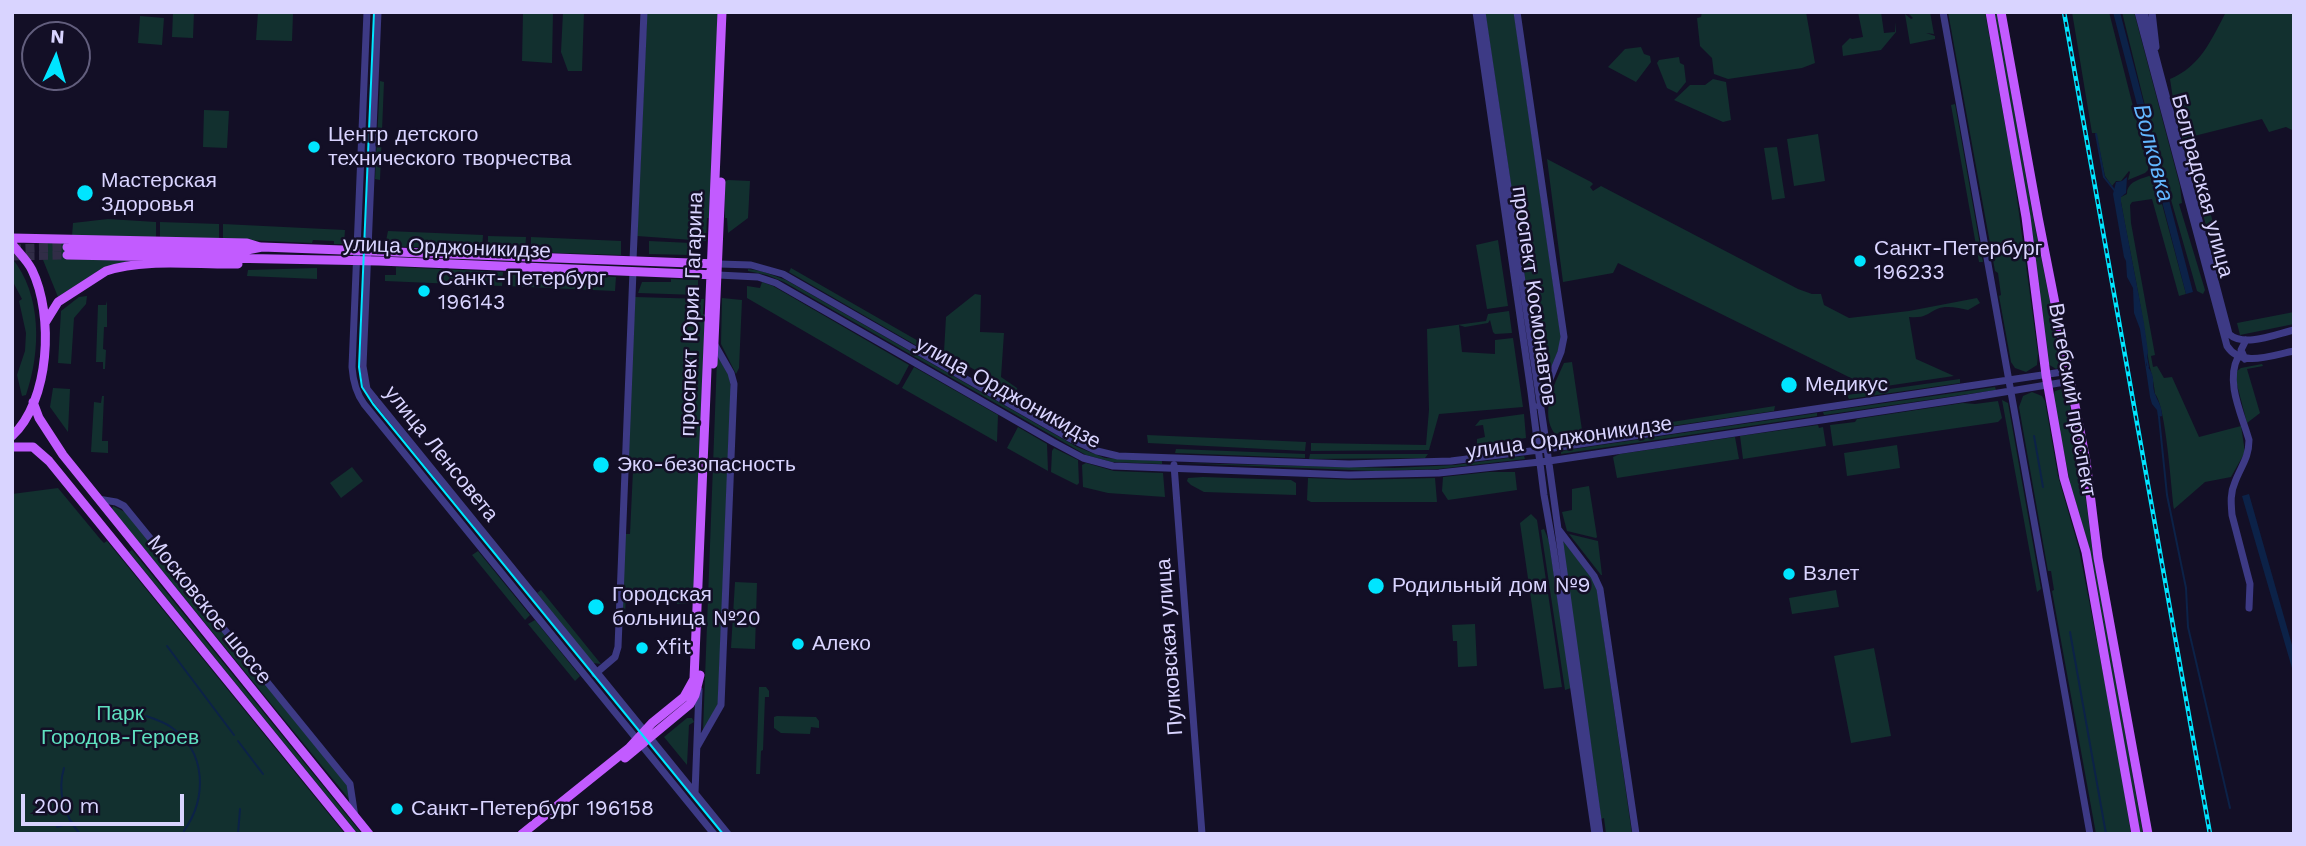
<!DOCTYPE html>
<html>
<head>
<meta charset="utf-8">
<style>
	body { margin:0 }
	#map { position:relative; width:2306px; height:846px; overflow:hidden; background:#130f26; font-family:"Work Sans",sans-serif }
	canvas { display:block }
	.frame { position:absolute; inset:0; border:14px solid #d9d4ff; pointer-events:none }
	.north { position:absolute; left:21px; top:21px; width:70px; height:70px; box-sizing:border-box; background:#130f26; border:2px solid #625e7d; border-radius:50%; rotate:4deg; font-size:19px; font-weight:700; line-height:28px; text-align:center; color:#d9d4ff }
	.north::after { content:''; display:block; margin:auto; width:24px; height:32px; background:#00e5ff; clip-path:polygon(50% 0,100% 100%,50% 72%,0 100%) }
	.scale { position:absolute; left:21px; top:794px; width:163px; height:32px; box-sizing:border-box; border:4px solid #d9d4ff; border-top:0; padding-left:9px; font-size:21px; line-height:24px; white-space:nowrap; color:#d9d4ff; -webkit-text-stroke:5px #130f26; paint-order:stroke }
</style>
</head>
<body>
<div id="map">
<canvas width="2306" height="846"></canvas>
<div class="frame"></div>
<div class="north">N</div>
<div class="scale">200 m</div>
</div>
<script>
const c = document.querySelector('canvas').getContext('2d');
c.lineJoin = 'round';
function fill(path, color) { c.fillStyle = color; c.fill(path, 'evenodd'); }
function strokePath(path, color, width, dash) { c.strokeStyle = color; c.lineWidth = width; c.lineCap = dash ? 'butt' : 'round'; c.setLineDash(dash || []); c.stroke(path); }
function drawText(font, color, halo, rows, align = 'center') {
  c.font = font + ' "Work Sans",sans-serif'; c.lineWidth = 5; c.setLineDash([]); c.textBaseline = 'middle'; c.strokeStyle = halo; c.fillStyle = color; for (const [text, x, y, turn = 0] of rows) {
    c.save(); c.translate(x, y); c.rotate((+turn || 0) * Math.PI / 180); c.textAlign = isNaN(turn) ? turn : align; if (halo) c.strokeText(text, 0, 0); c.fillText(text, 0, 0); c.restore();
  }
}
const green = new Path2D(`
	M173,12H194L193,38L172,37Z
	M258,12L293,14L292,41L256,40Z
	M523,12H553L552,63L522,61Z
	M563,12H584L582,71H568L561,52Z
	M647,12H718L710,218H707L706,241L637,236Z
	M1485,12H1514L1561,338L1559,348L1542,391Z
	M1702,12H1806L1815,63L1802,68L1728,79L1714,74L1712,58L1700,46L1697,18L1701,17Z
	M1858,12H1881L1884,33L1895,32V22L1896,32L1881,50L1843,56L1842,46L1850,38L1852,39L1863,37Z
	M1907,12H1930L1934,34L1926,33L1935,36V39L1910,44L1905,14L1911,19L1913,18Z
	M1948,12H1985L2013,169L2038,354L2037,365L2026,372L2015,368L2011,362L1999,296L2001,295L1998,273L1995,271Z
	M1994,12H1997L2033,217L2062,362L2060,367L2056,369L2048,364Z
	M2072,12H2109L2149,169L2145,173L2128,180L2130,172L2129,171L2121,181H2116L2112,186L2105,176L2096,133H2092Z
	M2122,12H2134L2180,186L2182,203L2179,204L2205,290L2203,294L2197,291L2150,126Z
	M2226,12H2294V131L2286,127L2269,132L2262,119L2182,139L2173,99L2170,79C2201,66 2211,40 2226,12Z
	M140,16L164,18L162,45L138,43Z
	M1641,47L1644,54L1650,56L1651,62L1636,82L1608,67L1625,49Z
	M1679,57L1680,63L1684,65L1686,82L1677,93L1667,88L1657,63L1659,60Z
	M1713,79L1726,82L1731,120L1723,122L1674,100L1690,85H1705Z
	M380,81L384,82L380,180L375,179Z
	M1955,104L1983,262H1979L1951,105Z
	M204,110L229,111L227,148L203,147Z
	M1818,134L1825,181L1794,186L1787,139Z
	M1777,147L1785,198L1772,200L1764,148Z
	M1547,159L1591,182L1593,184L1590,187L1593,191L1601,186L1798,289L1812,294H1821L1824,305L1849,318L1909,311L1977,298L1980,303L1968,310C1959,308 1946,305 1937,309C1925,315 1925,318 1909,317L1916,359L1954,376L1859,390L1861,383L1618,263L1613,273L1563,282Z
	M2198,169L2225,265L2220,264L2215,244L2207,229L2191,171Z
	M2154,174L2186,294L2179,296L2152,199L2132,202L2130,205L2131,223L2155,355L2151,356L2153,367L2157,366L2164,378L2172,377L2199,437L2241,426L2245,452L2231,477L2205,482L2174,509C2171,487 2166,406 2155,394C2154,381 2150,370 2148,357C2142,305 2130,253 2121,202V197L2127,194C2127,180 2143,179 2154,174Z
	M728,180L750,181L748,218L728,233L727,218H725L724,182Z
	M108,219L156,222V237L72,236L73,223Z
	M160,222L219,224V239L160,237Z
	M223,224L345,230L344,244H334V241L313,240L312,243L223,239Z
	M388,231L483,235L482,250L385,246Z
	M488,236L526,237L525,251L488,250Z
	M531,237L621,241V255L531,252Z
	M1498,240L1508,306L1487,309L1476,245Z
	M649,241L691,243L690,255L649,254Z
	M39,243H67V259L132,260L98,271L58,297L39,250Z
	M12,258C42,295 41,351 26,395L22,396L17,375L25,351L26,333L19,301L22,299L12,280L14,278L12,274Z
	M396,267L503,272L502,286L385,281V275H396Z
	M317,268V279L247,276L248,270Z
	M791,268L934,350V352L931,354L789,272Z
	M748,269L761,271L786,280L1077,447L1105,458L1162,461V464L1112,462L1086,455L784,282L767,275L748,271Z
	M507,272L616,277L615,291L506,286Z
	M671,279L698,280V295L638,293L642,282H671Z
	M762,282L773,286L909,365L899,384L897,385L747,298V286L760,288Z
	M975,294L981,295L980,332L1004,333L1001,377L1017,388L1018,395L944,352L946,317Z
	M87,296L86,304L74,318L71,364L58,363L61,311L79,297Z
	M635,297L704,299L703,314L706,315L694,600L691,603L677,604V598L626,596L625,614H621L625,534H630L633,470L627,469Z
	M722,298L742,300L739,368L736,374L721,344Z
	M107,301V327H104L103,349L106,350L105,369H103V362H96L98,305H106Z
	M1509,311L1512,333L1495,334L1493,332L1490,320L1488,323L1465,327L1459,325L1462,352L1495,354V340L1513,338L1523,407L1439,414L1429,450L1311,451V443L1426,445L1429,410L1427,329L1486,321L1488,314Z
	M2294,312V324L2240,335L2237,323Z
	M718,357L729,376L731,389L718,704L703,731L717,359Z
	M1572,362L1582,430L1555,434C1539,413 1555,383 1564,363Z
	M2262,364L2263,366L2247,369L2260,413L2247,423L2235,377L2237,371L2241,368Z
	M914,367L998,415L997,442L902,388Z
	M1960,379V383L1849,399L1847,395Z
	M1995,387L1996,390L1824,415L1823,412Z
	M53,388L70,389L68,432L50,407Z
	M2062,389L2068,396L2082,469L2092,547L2143,834H2140L2088,545L2070,483L2053,397L2055,391Z
	M2032,392L2042,396L2045,401L2058,476L2079,549L2117,745L2131,834H2096L2052,591L2054,590L2051,571H2048L2019,407L2023,396Z
	M102,396H104L102,441H108V453L91,452L94,402L101,403Z
	M2002,400L2008,403L2041,589L2037,592Z
	M1998,401L2002,418L1998,422L1833,446L1830,425L1855,422L1857,419L1963,403L1975,404Z
	M1775,406L1774,411L1563,442L1562,439Z
	M1817,413V416L1561,454V451Z
	M1524,414L1526,438L1477,445V439L1485,437L1483,425L1475,426L1480,420Z
	M1818,425L1819,428L1823,427L1826,446L1743,459L1740,436Z
	M1018,427L1047,444L1048,471L1007,448Z
	M1147,435L1306,442L1305,451L1148,443Z
	M1735,437L1739,459L1617,478L1613,457L1620,454Z
	M1897,445L1900,468L1847,476L1844,453Z
	M1054,448L1078,460L1079,483L1077,485L1051,472L1052,451Z
	M1176,449L1305,454V458L1175,453Z
	M1310,454H1428L1425,458L1309,459Z
	M1524,456L1525,459L1438,469L1376,471L1179,463L1394,468L1455,465Z
	M1086,463L1114,471L1163,473L1165,497L1108,493L1083,487L1082,465Z
	M352,467L363,481L341,498L330,483Z
	M1489,472H1515L1517,490L1448,500L1442,491L1443,477Z
	M1203,477L1291,480L1296,483V495L1204,492L1191,485L1187,481L1188,478Z
	M1308,478L1354,480L1435,478L1437,502H1311L1307,500Z
	M1589,486L1597,537L1596,538L1567,531L1562,512L1572,510V489Z
	M58,488L101,540L104,543L107,541L345,834H12V494Z
	M113,506L125,512L347,785L349,799L123,523L112,509Z
	M1531,514L1537,520L1562,687L1544,689L1520,523Z
	M1544,529L1549,541L1571,688L1565,690L1541,530Z
	M1569,534L1598,541L1602,575H1601Z
	M1564,542L1596,583L1632,834H1606L1604,818L1601,819L1562,543Z
	M132,550L362,834H358L129,552Z
	M478,551L530,615L525,620L472,555Z
	M735,582L757,583L755,649L731,648Z
	M541,590L601,664L593,663L537,593Z
	M1836,590L1839,607L1792,614L1789,598Z
	M535,620L580,676L575,681L528,624Z
	M1475,624L1477,666L1458,667L1457,641H1453L1452,625Z
	M1874,648L1891,736L1851,743L1834,656Z
	M759,687H766L769,691V697H765L763,750L761,751L760,774H756Z
	M777,716L816,717L819,721V728L811,727L810,734L781,733L774,728V717Z
	M687,718H692L694,722L689,725L687,765L664,737Z`);
const water = new Path2D(`
	M2113,12H2120L2193,292L2186,294Z
	M2127,177L2126,193L2121,197V202L2144,323L2148,352L2146,365C2157,376 2151,383 2155,394C2158,402 2162,406 2162,416L2158,417L2157,410L2152,404L2150,397L2140,329L2134,313L2133,288L2127,277L2126,261L2124,257L2113,194L2116,182L2122,181Z
	M2249,494L2294,652V675L2242,496Z`);
const stream = new Path2D(`
	M2096,134L2104,177L2115,191
	M2146,356L2148,367
	M2159,417L2167,495L2186,588L2188,627L2230,808
	M2034,436L2043,487
	M2070,632L2106,834
	M167,646L234,735
	M146,716C155,719 164,722 171,727C207,752 207,798 184,831
	M238,741L263,774
	M64,768C57,791 64,816 80,834
	M57,827L72,822
	M238,834L240,809`);
const majorTunnel = new Path2D(`
	M12,249L67,247
	M12,256L67,255`);
const minor = new Path2D(`
	M367,12L352,367C353,381 356,393 364,404L714,834
	M378,12L363,366L367,389L728,834
	M1476,12L1531,392L1544,495L1553,546L1595,834
	M1482,12L1547,449L1600,834
	M1517,12L1564,337L1561,352L1539,406
	M1943,12L2090,834
	M2138,12L2227,346C2241,368 2272,355 2294,351
	M2144,12L2229,334C2244,348 2276,334 2294,330
	M2152,12L2156,47
	M633,260L644,12
	M719,264L751,265L783,274L1069,438L1097,451L1118,456L1349,464L1451,461L1547,449L2069,371
	M718,275L758,277L776,283L1053,442L1083,458L1113,466L1349,475L1439,473L1549,461L1968,398L2071,381
	M2238,357C2225,382 2242,415 2249,440C2249,458 2241,466 2235,482C2230,493 2231,503 2232,515L2250,584L2249,608
	M2245,359L2241,350L2246,340
	M1174,465L1202,834
	M98,499L116,502L124,506L350,784L355,817
	M1559,530L1594,576L1600,589L1636,834
	M595,674L615,657L618,647L633,271
	M697,747L721,705L734,384L731,373L715,345
	M695,793L699,690`);
const major = new Path2D(`
	M1990,12L2026,217L2046,375L2064,478L2086,552L2136,834
	M2001,12L2038,217L2086,461L2098,558L2148,834
	M12,238L247,243L260,247
	M12,244C19,253 27,260 32,270C54,315 50,401 12,436
	M67,247L247,250L262,247L717,264
	M67,255L379,261L716,275
	M45,323L58,302L106,271C144,258 197,265 238,264
	M713,364L721,182
	M33,402L39,418L63,455L369,834
	M12,447H33L49,461L352,834
	M625,758L690,704L695,695L700,675
	M522,834L629,748L652,723L684,697L694,679L722,12`);
const tram = new Path2D(`
	M374,12L359,367L362,387L373,404L723,834`);
const rail = new Path2D(`
	M2064,12L2210,834`);
const markers = [
	[314,147,7,"#00e5ff"],
	[85,193,9,"#00e5ff"],
	[1860,261,7,"#00e5ff"],
	[424,291,7,"#00e5ff"],
	[1789,385,9,"#00e5ff"],
	[601,465,9,"#00e5ff"],
	[1789,574,7,"#00e5ff"],
	[1376,586,9,"#00e5ff"],
	[596,607,9,"#00e5ff"],
	[798,644,7,"#00e5ff"],
	[642,648,7,"#00e5ff"],
	[397,809,7,"#00e5ff"]
];
const poiNames = [
	["Центр детского",328,135],
	["технического творчества",328,159],
	["Мастерская",101,181],
	["Здоровья",101,205],
	["Санкт-Петербург",1874,249],
	["196233",1874,273],
	["Санкт-Петербург",438,279],
	["196143",438,303],
	["Медикус",1805,385],
	["Эко-безопасность",617,465],
	["Взлет",1803,574],
	["Родильный дом №9",1392,586],
	["Городская",612,595],
	["больница №20",612,619],
	["Алеко",812,644],
	["Xfit",656,648],
	["Санкт-Петербург 196158",411,809]
];
const streetNames = [
	["Белградская улица",2202,186,75],
	["улица Орджоникидзе",447,248,2],
	["проспект Космонавтов",1534,296,82],
	["проспект Юрия Гагарина",692,314,-88],
	["улица Орджоникидзе",1008,393,29],
	["Витебский проспект",2072,400,80],
	["улица Орджоникидзе",1569,438,-8],
	["улица Ленсовета",441,454,51],
	["Московское шоссе",209,610,51],
	["Пулковская улица",1170,647,-94]
];
const parkNames = [
	["Парк",120,714],
	["Городов-Героев",120,738]
];
const waterNames = [
	["Волковка",2153,153,75]
];
fill(green, '#12302f');
fill(water, '#0c2248');
strokePath(stream, '#0c2248', 2);
strokePath(majorTunnel, '#312d47', 9, [9, 4.5]);
strokePath(minor, '#3d3a85', 7);
strokePath(major, '#c25bff', 9);
strokePath(tram, '#00e5ff', 2);
strokePath(rail, '#00e5ff', 4.5);
strokePath(rail, '#130f26', 2, [5]);
for (const [x, y, r, color] of markers) { const dot = new Path2D(); dot.arc(x, y, r, 0, 2 * Math.PI); c.fillStyle = color; c.fill(dot); strokePath(dot, '#130f26', 2.5); }
drawText('21px', '#d9d4ff', '#130f26', poiNames, 'left');
drawText('21px', '#d9d4ff', '#130f26', streetNames);
drawText('21px', '#5fe0c0', '#130f26', parkNames);
drawText('italic 23px', '#62b6ff', '#130f26', waterNames);
</script>
</body>
</html>
